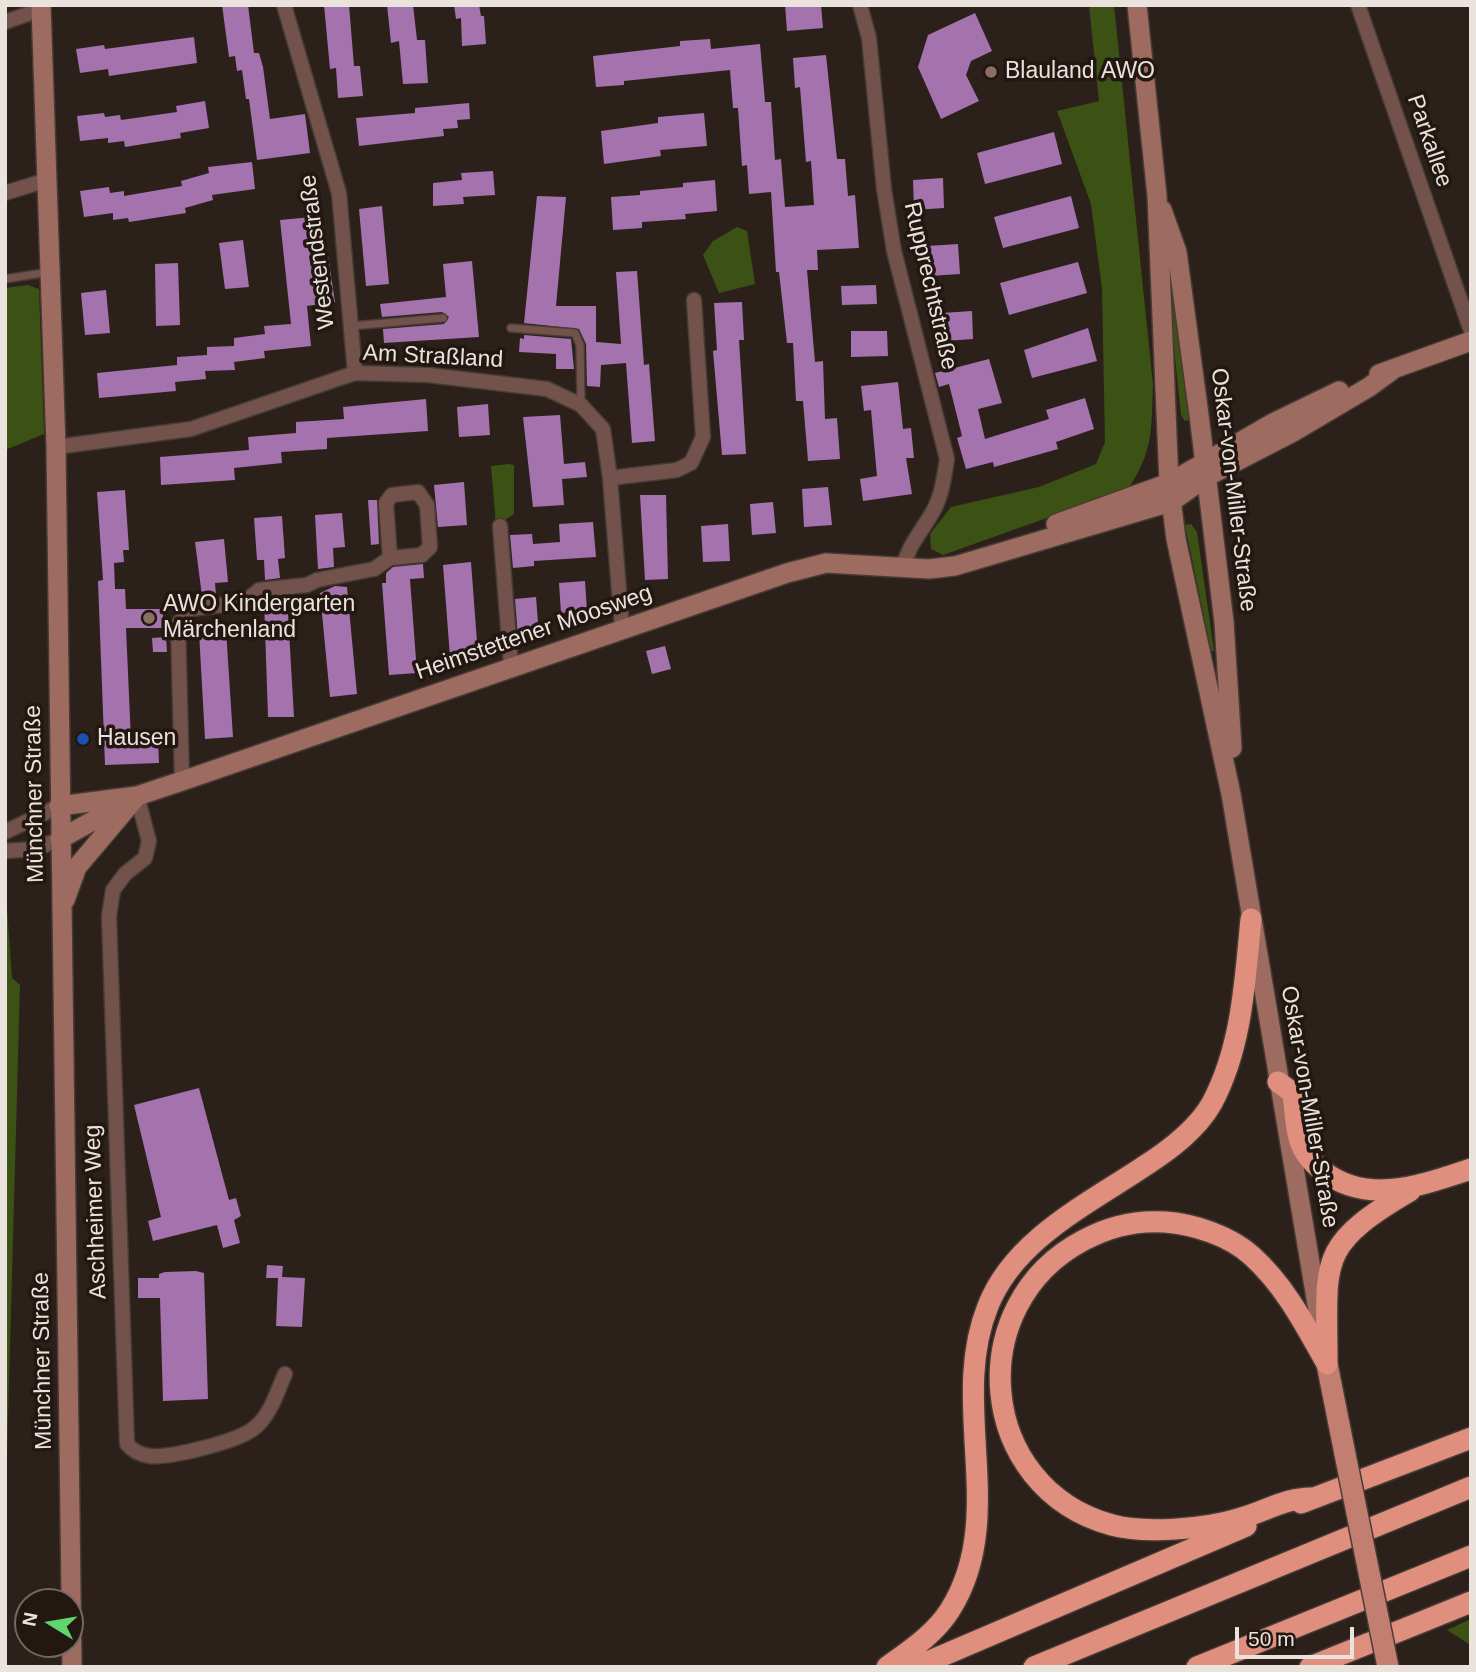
<!DOCTYPE html>
<html>
<head>
<meta charset="utf-8">
<style>
	body { margin:0 }
	#map { position:relative; width:1476px; height:1672px; overflow:hidden; background:#2c211a; font-family:Helvetica,sans-serif }
	canvas { display:block }
	.frame { position:absolute; inset:0; border:7px solid #eae2dd; pointer-events:none }
	.north { position:absolute; left:14px; top:1588px; width:70px; height:70px; box-sizing:border-box; background:#221711; border:2px solid #726863; border-radius:50%; rotate:281deg; font-size:19px; font-weight:700; line-height:28px; text-align:center; color:#eae2dd }
	.north::after { content:''; display:block; margin:auto; width:24px; height:32px; background:#5fd56b; clip-path:polygon(50% 0,100% 100%,50% 72%,0 100%) }
	.scale { position:absolute; left:1235px; top:1627px; width:119px; height:32px; box-sizing:border-box; border:4px solid #eae2dd; border-top:0; padding-left:9px; font-size:21px; line-height:24px; white-space:nowrap; color:#eae2dd; -webkit-text-stroke:5px #221711; paint-order:stroke }
</style>
</head>
<body>
<div id="map">
<canvas width="1476" height="1672"></canvas>
<div class="frame"></div>
<div class="north">N</div>
<div class="scale">50 m</div>
</div>
<script>
const c = document.querySelector('canvas').getContext('2d');
c.lineJoin = 'round';
function fill(path, color) { c.fillStyle = color; c.fill(path, 'evenodd'); }
function strokePath(path, color, width, dash) { c.strokeStyle = color; c.lineWidth = width; c.lineCap = dash ? 'butt' : 'round'; c.setLineDash(dash || []); c.stroke(path); }
function drawText(font, color, halo, rows, align = 'center') {
  c.font = font + ' Helvetica,sans-serif'; c.lineWidth = 7; c.setLineDash([]); c.textBaseline = 'middle'; c.strokeStyle = halo; c.fillStyle = color; for (const [text, x, y, turn = 0] of rows) {
    c.save(); c.translate(x, y); c.rotate((+turn || 0) * Math.PI / 180); c.textAlign = isNaN(turn) ? turn : align; if (halo) c.strokeText(text, 0, 0); c.fillText(text, 0, 0); c.restore();
  }
}
const green = new Path2D(`
	M1089,5H1114L1153,385C1151,430 1154,450 1128,489L943,555L931,549L930,534L951,507L1039,487L1096,464L1105,442L1102,289L1091,204L1057,111L1099,101Z
	M737,227L747,231L755,284L719,293L703,255L713,241Z
	M1170,266L1190,420L1185,421L1181,415L1166,271Z
	M28,285L39,289L44,434L5,450V288Z
	M509,464L514,465V514L496,526L491,466Z
	M1191,524L1197,532L1214,651H1211L1185,525Z
	M5,881L12,978L20,985L5,1527Z
	M1471,1619V1667H1470L1469,1644L1447,1630Z`);
const building = new Path2D(`
	M222,5H248L254,53H259L263,67L270,119L305,114L310,153L257,160L249,99H246L242,70L237,71L235,56L229,57Z
	M324,5H349L354,66H360L363,96L338,98L336,68L330,69Z
	M387,5H413L417,40H425L428,83L403,84L399,41L391,43Z
	M454,5H479L481,16H484L486,44L462,46L461,18L456,19Z
	M785,5H821L823,28L787,31Z
	M975,13L992,51L971,61L966,75L979,101L941,119L918,67L928,35Z
	M194,37L197,63L109,76L108,69L80,73L76,49L104,45L105,49Z
	M710,39L711,49L760,44L765,102H771L775,160L781,159L785,207L814,205L811,161L806,162L800,87L795,88L793,58L826,55L837,159H845L848,196L855,195L859,248L817,250L818,270H807L815,362L823,361L825,419L837,418L840,459L808,461L803,401H796L793,343H787L779,272H776L771,192L749,194L747,165L742,166L738,108H733L730,70L624,81V85L596,87L593,56L680,46V41Z
	M205,101L209,128L180,133L181,138L125,147L124,141L108,143V138L80,141L77,116L104,113L105,117L120,115L121,120L177,112L176,106Z
	M469,103L470,119L457,120L458,128L443,129L444,136L359,146L356,118L415,113V108Z
	M704,113L707,146L660,150L661,156L604,164L601,131L658,123V117Z
	M1054,132L1062,164L985,184L977,153Z
	M252,162L255,189L212,195L213,200L185,208L186,213L129,222L128,218L113,220V213L84,217L80,191L109,187L110,193L124,191V196L182,186L181,181L209,173L208,167Z
	M493,171L495,195L463,197L464,204L433,206V183L462,180L461,173Z
	M943,178L944,208L914,210L913,180Z
	M715,180L717,211L685,214L686,219L642,222V228L613,230L611,197L640,195V191L683,187V183Z
	M537,196L566,197L556,306H596V342L621,344L616,272L637,271L644,365L649,364L655,441L632,443L626,363L601,365L600,387L587,386L586,344L579,329L524,323Z
	M1071,196L1079,228L1003,248L994,217Z
	M382,206L389,284L366,286L359,209Z
	M322,216L335,302L307,306L311,346L264,351L265,358L234,362L235,370L205,371L206,379L175,382L176,391L99,398L97,373L177,365V357L207,355V347L234,346V338L265,334L264,326L291,324L280,220Z
	M243,240L249,287L225,289L219,243Z
	M958,244L960,274L929,276L927,246Z
	M472,261L479,337L384,343L383,329L444,324L449,317L442,312L382,317L380,304L446,297L443,264Z
	M1078,262L1087,293L1009,315L1000,283Z
	M178,263L180,325L156,326L155,264Z
	M876,285L877,304L842,305L841,286Z
	M106,290L110,333L85,335L81,293Z
	M742,302L744,340H739L746,454L722,455L713,351L717,350L714,303Z
	M972,311L973,339L944,341L942,313Z
	M1088,328L1097,361L1032,378L1024,350Z
	M851,331H887L888,356L851,357Z
	M524,335L571,339L574,369H556V354L519,352L520,338L524,339Z
	M989,359L1002,403L978,409L985,439L1049,419L1046,410L1085,398L1094,429L1056,442L1058,449L1044,453L994,467L993,462L966,469L957,438L962,436L949,384L939,387L935,373Z
	M898,382L903,429L911,428L914,458H906L912,494L863,501L860,479L877,476L871,410L864,411L861,386Z
	M426,399L428,431L327,438V449L281,452L282,463L234,468L235,480L161,485L160,457L249,450L248,437L296,433V422L344,419L343,407Z
	M488,404L490,435L459,437L457,407Z
	M560,415L564,464L585,462L587,477L562,479L564,505L533,507L523,417Z
	M464,482L467,525L438,527L434,485Z
	M828,487L832,525L804,527L802,489Z
	M125,490L129,550H123L124,562L114,563L115,589H125L126,609H163V628H126L131,740L158,739L159,763L105,765L98,581L103,580L97,492Z
	M640,495H666L668,579L645,580Z
	M368,500H377L379,544L371,545Z
	M773,502L776,533L752,535L750,504Z
	M342,513L345,547L333,548L334,567L318,569L315,515Z
	M282,516L285,558L278,559L280,578L265,580L264,560H257L254,518Z
	M593,522L596,557L534,561V566L513,568L510,535L532,534L533,544L560,542L559,524Z
	M728,524L730,561L703,562L701,526Z
	M224,539L228,582L215,583L216,595L202,596L195,542Z
	M471,562L478,655L450,657L443,565Z
	M423,564L424,578L410,579L417,673L389,675L382,583H386V573L393,567Z
	M585,581L587,611L561,613L559,583Z
	M335,586L347,587L357,694L330,697L320,593Z
	M287,597L294,717H268L264,599Z
	M536,597L539,635L518,637L515,599Z
	M226,630L233,737L205,739L199,632Z
	M166,637L167,652H153L152,638Z
	M665,646L671,669L652,674L646,651Z
	M199,1088L229,1200L236,1198L241,1216L234,1220L240,1243L223,1248L217,1225L153,1241L148,1221L161,1217L134,1105Z
	M267,1265L283,1266L282,1277L305,1278L302,1327L276,1326L278,1278H266Z
	M196,1271L204,1273L208,1399L163,1401L160,1298H138V1278H159V1274L165,1272Z`);
const lane = new Path2D(`
	M5,279L49,272
	M351,326L443,318
	M511,328L575,333L580,345L581,404`);
const street = new Path2D(`
	M284,5L339,193L355,373
	M860,5L869,38L884,189L894,251L947,459C944,478 942,496 932,513C922,531 908,546 903,567
	M1358,5L1471,331
	M5,22L42,9
	M5,193L47,180
	M56,447L191,429L355,373L428,375L547,389L581,405L603,429L610,478L622,628
	M610,478L677,470L691,463L703,437L694,300
	M500,526L511,666
	M182,781L178,624L190,609L245,602L259,590L307,585L317,580L374,569L390,558L422,555L430,547L427,505L418,492L392,495L386,503L390,558
	M137,796L149,841L145,858L125,874L113,890L109,916L127,1444C133,1451 140,1455 150,1456C170,1458 236,1442 253,1429C270,1417 277,1392 285,1374
	M5,832L59,806
	M5,851L35,849L60,839`);
const secondary = new Path2D(`
	M41,5L56,447L72,1667
	M1137,5L1157,196L1169,483L1176,539L1231,794L1321,1328
	M1162,210L1177,252L1199,415L1224,622L1232,748
	M1379,374L1471,341
	M1056,524L1169,483L1273,423L1339,391
	M59,806L137,796L182,781L787,573L826,563L929,569L955,566L1171,502L1206,477L1293,432L1369,387L1391,371
	M60,839L127,802
	M65,900L77,867L137,796`);
const primary = new Path2D(`
	M1327,1364L1345,1454`);
const highway = new Path2D(`
	M1278,1082L1293,1093C1295,1109 1295,1127 1300,1141C1304,1154 1312,1163 1323,1171C1368,1206 1422,1185 1471,1169
	M1327,1362C1327,1260 1316,1246 1410,1191
	M1314,1498C1286,1497 1265,1512 1238,1519C1205,1529 1145,1534 1112,1525C976,1488 961,1304 1084,1240C1110,1226 1136,1220 1165,1222C1194,1224 1230,1236 1252,1256C1286,1287 1305,1325 1327,1364
	M1301,1503L1471,1438
	M887,1667C909,1651 935,1634 950,1610C1009,1517 948,1404 988,1306C1014,1240 1086,1205 1143,1167C1168,1151 1197,1130 1212,1103C1242,1047 1245,981 1251,919
	M916,1667L1246,1526
	M1034,1667L1471,1487
	M1197,1667L1471,1556
	M1310,1667L1471,1602`);
const primaryBridge = new Path2D(`
	M1345,1454L1388,1667`);
const markers = [
	[991,72,7,"#8d6e63"],
	[149,618,7,"#8d6e63"],
	[83,739,7,"#1a4fb4"]
];
const poiNames = [
	["Blauland AWO",1005,72],
	["AWO Kindergarten",163,605],
	["Märchenland",163,631],
	["Hausen",97,739]
];
const streetNames = [
	["Parkallee",1429,141,71],
	["Westendstraße",318,252,-97],
	["Rupprechtstraße",930,286,77],
	["Am Straßland",433,357,3],
	["Oskar-von-Miller-Straße",1233,490,83],
	["Heimstettener Moosweg",534,633,-19],
	["Münchner Straße",35,794,-91],
	["Oskar-von-Miller-Straße",1309,1107,80],
	["Aschheimer Weg",96,1212,-92],
	["Münchner Straße",43,1361,-91]
];
fill(green, '#3c5114');
fill(building, '#a472ac');
strokePath(lane, '#473c35', 10);
strokePath(street, '#473c35', 17);
strokePath(secondary, '#473c35', 22);
strokePath(primary, '#473c35', 24);
strokePath(highway, '#473c35', 24);
strokePath(lane, '#72524b', 7);
strokePath(street, '#72524b', 14);
strokePath(secondary, '#9e6b60', 19);
strokePath(primary, '#c17e71', 21);
strokePath(highway, '#e08f7f', 21);
strokePath(primaryBridge, '#473c35', 24, []);
strokePath(primaryBridge, '#c17e71', 21);
for (const [x, y, r, color] of markers) { const dot = new Path2D(); dot.arc(x, y, r, 0, 2 * Math.PI); c.fillStyle = color; c.fill(dot); strokePath(dot, '#221711', 2.5); }
drawText('23px', '#eae2dd', '#221711', poiNames, 'left');
drawText('23px', '#eae2dd', '#221711', streetNames);
</script>
</body>
</html>
